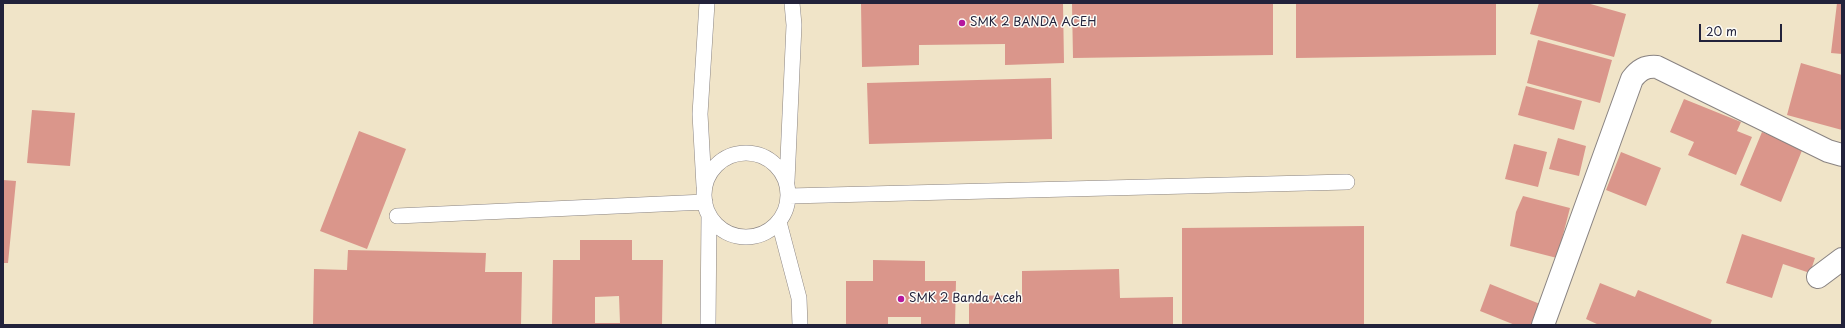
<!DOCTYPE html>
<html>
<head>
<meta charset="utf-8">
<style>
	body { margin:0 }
	#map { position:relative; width:1845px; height:328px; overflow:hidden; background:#f0e4c8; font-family:"Playpen Sans",sans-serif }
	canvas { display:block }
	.frame { position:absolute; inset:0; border:4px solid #22223b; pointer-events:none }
	.scale { position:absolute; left:1699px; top:24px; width:83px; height:18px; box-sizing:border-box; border:2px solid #22223b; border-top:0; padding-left:5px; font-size:12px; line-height:14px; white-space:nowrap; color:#22223b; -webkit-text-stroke:3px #fdfcf7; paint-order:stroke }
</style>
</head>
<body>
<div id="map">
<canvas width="1845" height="328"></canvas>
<div class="frame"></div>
<div class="scale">20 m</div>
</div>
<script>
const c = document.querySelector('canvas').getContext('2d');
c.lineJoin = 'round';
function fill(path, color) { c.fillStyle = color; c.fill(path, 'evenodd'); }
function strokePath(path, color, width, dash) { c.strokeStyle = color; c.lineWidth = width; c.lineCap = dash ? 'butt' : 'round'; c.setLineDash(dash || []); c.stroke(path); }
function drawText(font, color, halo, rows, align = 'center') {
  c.font = font + ' "Playpen Sans",sans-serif'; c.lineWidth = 3; c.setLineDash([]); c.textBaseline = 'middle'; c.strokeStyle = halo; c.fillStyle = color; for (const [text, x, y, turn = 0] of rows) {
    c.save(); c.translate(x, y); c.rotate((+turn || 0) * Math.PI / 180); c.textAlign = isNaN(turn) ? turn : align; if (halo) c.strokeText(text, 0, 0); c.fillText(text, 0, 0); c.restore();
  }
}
const building = new Path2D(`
	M861,3H1063L1064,63L1005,65V44L919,45V65L862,67Z
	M1072,3H1273V55L1073,58Z
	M1296,3H1496V55L1296,58Z
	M1539,3H1587L1626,14L1614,57L1530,34Z
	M1837,3H1842V54L1831,53Z
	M1538,40L1612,60L1600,103L1527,83Z
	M1801,63L1842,75V130L1787,115Z
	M1051,78L1052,139L869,144L867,83Z
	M1526,86L1582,101L1574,130L1518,115Z
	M1684,99L1741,122L1737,131L1752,137L1736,175L1688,155L1694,142L1670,132Z
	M32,110L75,113L70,166L27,163Z
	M359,131L406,149L367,249L320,231Z
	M1762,132L1803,148L1781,202L1740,185Z
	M1558,138L1586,146L1579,176L1549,169Z
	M1514,144L1547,152L1538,187L1505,179Z
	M1621,152L1661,168L1646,206L1606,190Z
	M3,180L16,181L8,263H3Z
	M1523,196L1570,208L1557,258L1510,246L1516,212Z
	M1364,226V325H1182V228Z
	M1742,234L1815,258L1810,273L1783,264L1772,298L1726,283Z
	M580,240H632V260H663L662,325H552L553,260H580ZM619,296L620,323H595V297Z
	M348,250L486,253L485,272H522L521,325H313L314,269L347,270Z
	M873,260L925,261V281H956L955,325H921V317H888V325H846V281H873Z
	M1119,269L1120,298L1173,297V325H969V296L1022,295V271Z
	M1600,283L1635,297L1638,290L1712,320L1710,325H1599L1586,319Z
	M1490,284L1540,304L1532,325H1515L1480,311Z`);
const lane = new Path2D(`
	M704 195a42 42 0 1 1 84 0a42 42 0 1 1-84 0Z
	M787,181L794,25L792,3
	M704,186L700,114L707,3
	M789,196L1347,182
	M397,216L705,202
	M779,222L799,298L800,325
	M708,325L709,215`);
const street = new Path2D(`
	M1818,277L1842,259
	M1543,325L1632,79C1639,70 1645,66 1657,67L1828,151L1842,155`);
const markers = [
	[962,23,4,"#b5179e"],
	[901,299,4,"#b5179e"]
];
const poiNames = [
	["SMK 2 BANDA ACEH",970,23],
	["SMK 2 Banda Aceh",909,299]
];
fill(building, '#da968b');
strokePath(lane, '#898382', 16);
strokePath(street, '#898382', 24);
strokePath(lane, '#fff', 15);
strokePath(street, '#fff', 22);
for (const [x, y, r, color] of markers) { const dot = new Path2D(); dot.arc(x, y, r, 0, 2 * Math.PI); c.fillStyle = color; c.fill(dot); strokePath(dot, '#fdfcf7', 1.5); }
drawText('12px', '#22223b', '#fdfcf7', poiNames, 'left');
</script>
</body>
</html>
